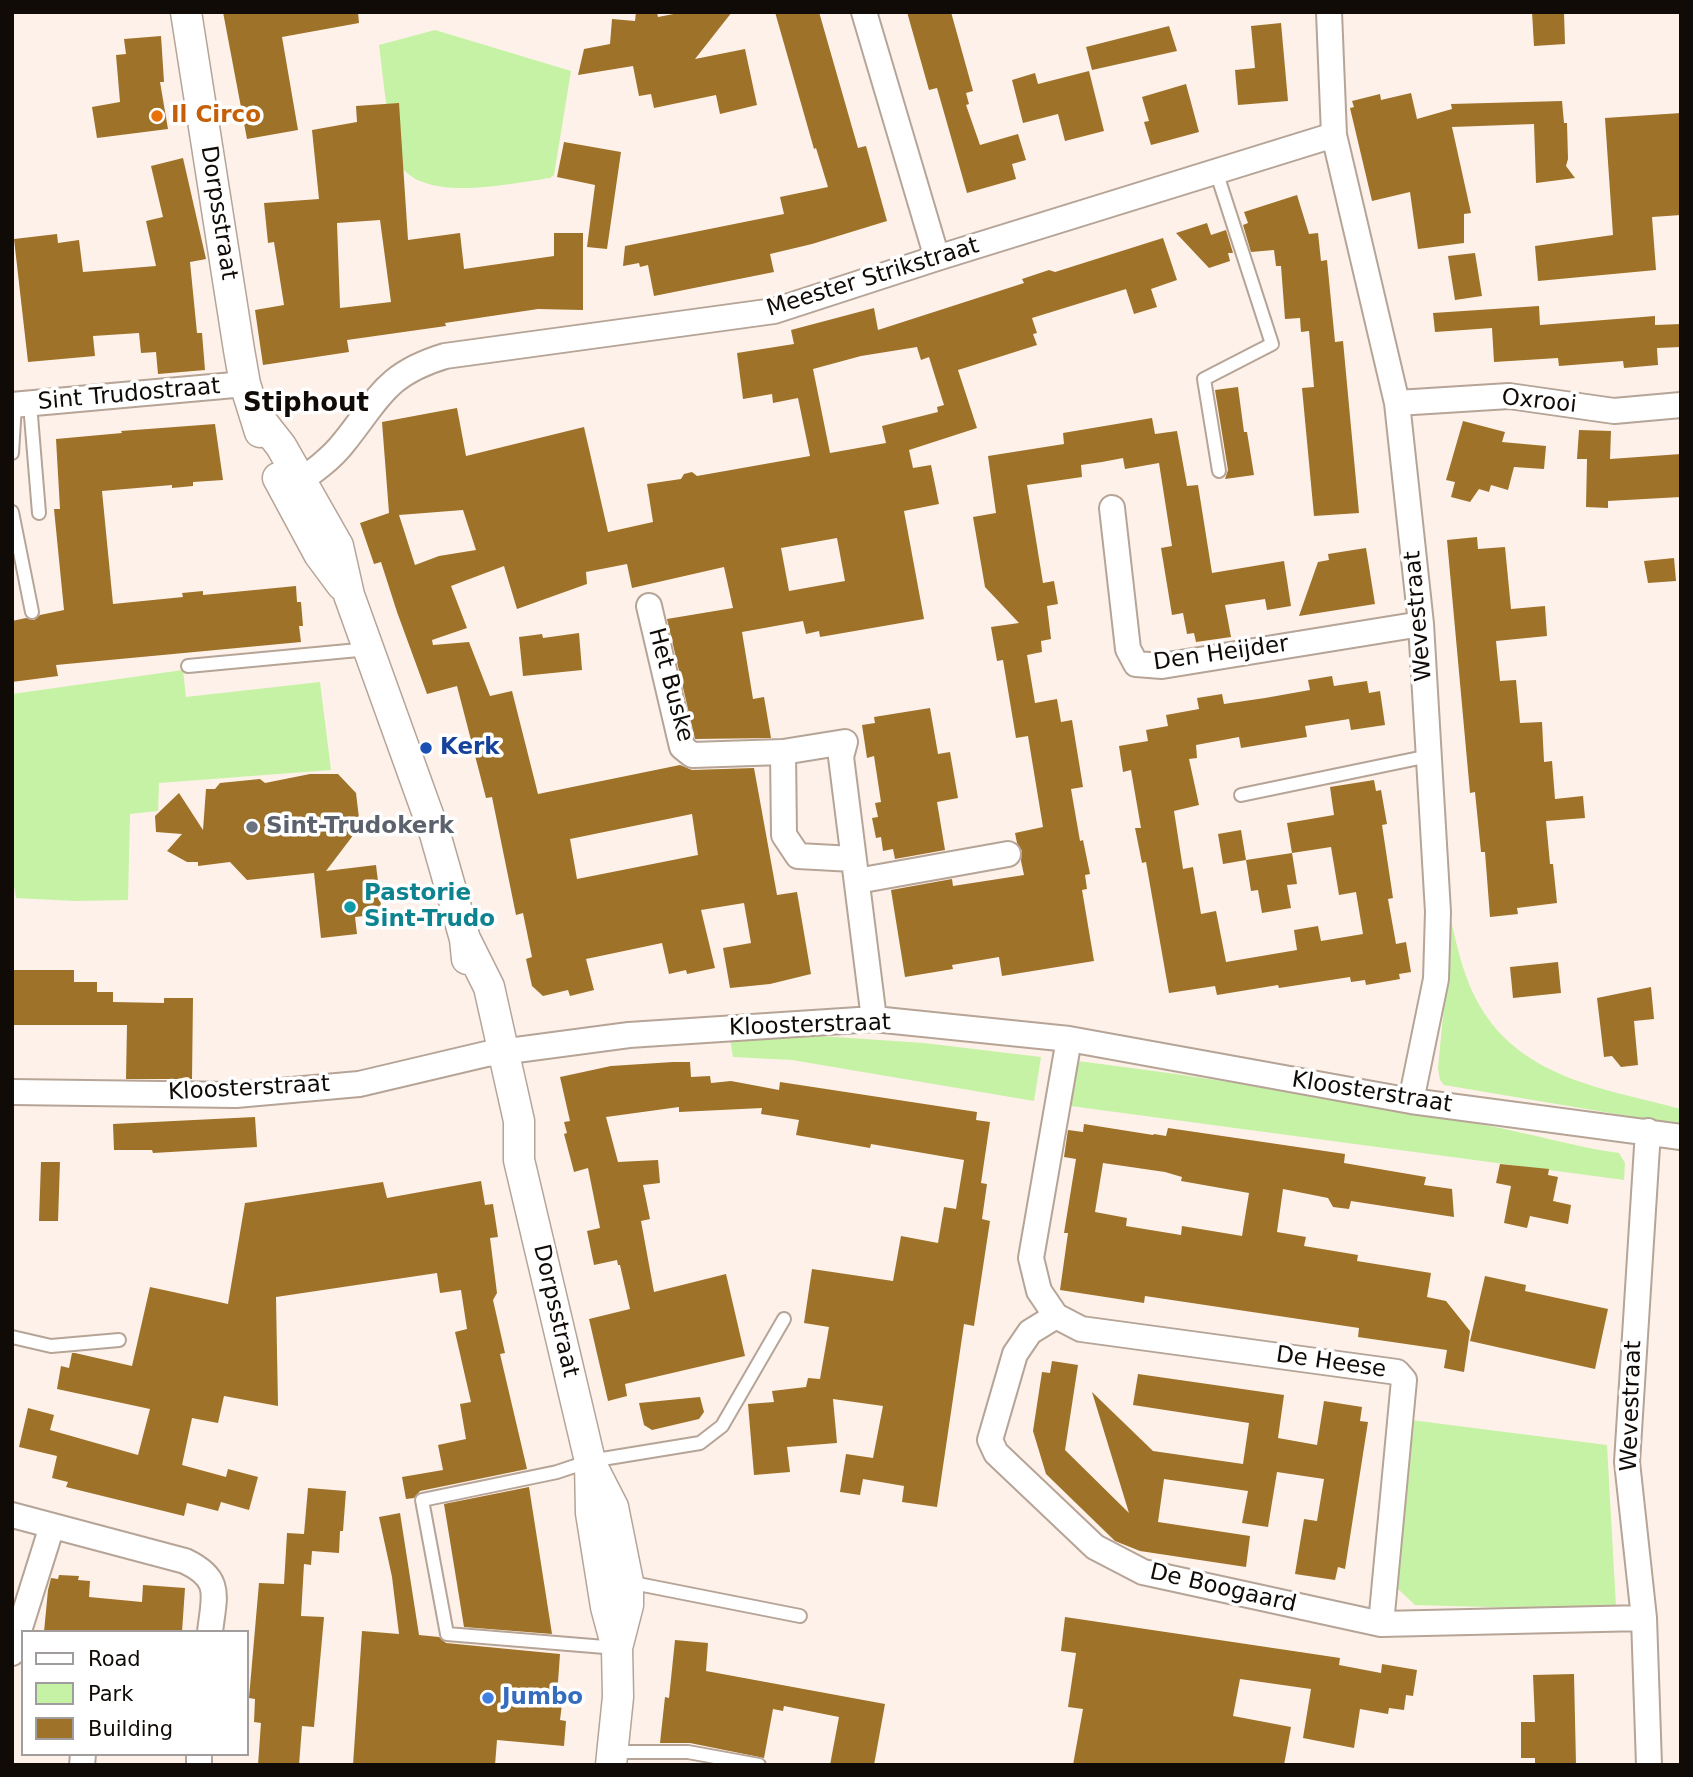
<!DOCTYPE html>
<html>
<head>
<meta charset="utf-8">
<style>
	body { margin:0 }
	#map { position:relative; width:1693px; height:1777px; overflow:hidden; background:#fdf1e9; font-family:"DejaVu Sans",sans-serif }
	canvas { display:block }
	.frame { position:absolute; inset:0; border:14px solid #110b07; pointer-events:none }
	.legend { position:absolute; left:21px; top:1630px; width:228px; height:126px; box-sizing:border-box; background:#fff; border:2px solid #a09d9c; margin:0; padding:9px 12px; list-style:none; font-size:21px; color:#110b07 }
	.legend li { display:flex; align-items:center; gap:14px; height:35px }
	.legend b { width:35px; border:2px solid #a09d9c }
</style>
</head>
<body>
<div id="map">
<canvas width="1693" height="1777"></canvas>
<div class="frame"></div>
<ul class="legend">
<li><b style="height:9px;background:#fff"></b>Road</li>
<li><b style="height:19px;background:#c6f2a5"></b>Park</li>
<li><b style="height:19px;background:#9e7229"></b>Building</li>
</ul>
</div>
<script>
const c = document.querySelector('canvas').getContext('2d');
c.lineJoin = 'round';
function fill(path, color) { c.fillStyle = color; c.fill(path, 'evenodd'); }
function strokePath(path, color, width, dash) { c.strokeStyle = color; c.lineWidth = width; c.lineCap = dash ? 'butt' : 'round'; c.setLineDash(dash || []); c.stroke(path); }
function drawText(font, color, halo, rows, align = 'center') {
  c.font = font + ' "DejaVu Sans",sans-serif'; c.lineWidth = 7; c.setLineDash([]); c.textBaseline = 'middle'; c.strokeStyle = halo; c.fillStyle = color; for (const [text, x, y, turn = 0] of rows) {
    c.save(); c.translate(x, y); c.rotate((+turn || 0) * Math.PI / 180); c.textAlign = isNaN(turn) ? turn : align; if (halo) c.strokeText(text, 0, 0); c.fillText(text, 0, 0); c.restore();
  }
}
const green = new Path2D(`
	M435,30L571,71L554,175L550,178C511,183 422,205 398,162C395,156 395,147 393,141C386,110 383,77 379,45Z
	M183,670L186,697L320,682L331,770L159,783L158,811L130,814L128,900L75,901L16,898L12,873V694Z
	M1450,916C1457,947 1464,980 1481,1008C1524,1079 1606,1089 1681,1109V1125L1444,1085L1440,1080L1438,1068L1448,965Z
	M790,1034L924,1043L1041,1057L1034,1101L792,1060L733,1057L730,1039Z
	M1070,1060C1209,1077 1347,1100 1484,1125C1530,1133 1574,1147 1619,1153L1625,1163L1624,1180L1063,1105Z
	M1411,1420L1607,1445L1616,1607L1523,1608L1415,1605L1398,1589L1392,1579Z`);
const building = new Path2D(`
	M223,12H358L359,23L282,37L298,130L247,139Z
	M636,12H657L658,17L684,12H732L695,59L745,49L757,105L720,114L716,95L654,108L651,94L639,96L633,66L578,75L584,49L610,44L612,19L635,21Z
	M775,12H819L858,148L866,146L887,221L812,244L770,254L774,272L654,296L648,265L640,267L639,263L623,266L625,246L784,214L780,197L828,187L816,148L814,149Z
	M907,12H951L973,91L966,93L969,104L966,105L980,145L1018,134L1026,160L1012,164L1016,179L967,193L937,88L929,90Z
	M1532,12H1564L1565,44L1534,46Z
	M1281,23L1288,101L1238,105L1235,70L1255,68L1251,26Z
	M1169,26L1177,51L1092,70L1086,47Z
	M161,36L164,82H160L168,129L97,138L92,107L120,102L116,55L126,54L124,39Z
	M1089,71L1104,131L1065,141L1058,114L1023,123L1012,80L1035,73L1038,84Z
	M1186,84L1199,132L1151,145L1144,122L1149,121L1142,97Z
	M1411,93L1417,119L1452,109L1451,104L1562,101L1564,123H1567L1568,159L1566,166L1575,178L1536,183L1534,124L1452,127L1471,213L1464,214V243L1418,249L1410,192L1372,201L1350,108L1354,107L1352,101L1380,94L1381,100Z
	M399,103L408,240L460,233L464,269L554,256V233H583V310L538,309L445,323L446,326L347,340L349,352L263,365L255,310L284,305L274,242L268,243L264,203L319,199L312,130L357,122L356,106ZM380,220L391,302L340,308L337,223Z
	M1681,113V215L1652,217L1656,270L1538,281L1535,246L1613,235L1605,118Z
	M564,142L621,152L607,249L587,247L595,185L557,177Z
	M183,158L206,259L190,262L197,333H202L205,370L158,374L156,352L141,353L139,333L93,336L95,356L28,362L14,239L57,234L58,243L79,240L83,272L156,266L146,221L163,217L151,166Z
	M1297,195L1309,234L1318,233L1321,261L1327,260L1335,342L1343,341L1359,513L1314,516L1302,388L1314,387L1309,331L1301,332L1300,318L1285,319L1281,266H1276L1274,250L1251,252L1243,225L1248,223L1244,212Z
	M1207,223L1211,235L1226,230L1233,253H1228L1230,261L1209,268L1176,233Z
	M1163,238L1177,280L1151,289L1157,307L1134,314L1126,289L1032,318L1037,333L1033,334L1037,345L958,370L977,428L909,450L913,468L931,465L939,504L904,511L924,619L820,637L819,631L806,634L803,621L742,632L753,699L764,697L771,738L695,739L667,619L733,608L724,567L632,588L627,564L586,572L587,584L517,609L504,566L451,586L467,628L432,640L433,645L469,642L490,696L512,691L538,794L680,765L692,770L754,768L777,895L797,892L811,974L770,984L730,988L723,948L751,943L744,903L701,910L715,968L687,974L686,970L669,974L662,943L586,959L594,990L570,996L568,990L543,996L532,986L526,959L532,957L523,913L516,915L492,797L486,798L457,686L427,694L397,612L381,562L374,564L360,523L389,513L382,422L457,408L466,456L584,427L608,532L653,522L647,484L681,479L684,474L692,472L697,476L810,456L798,398L773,403L772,394L743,399L737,353L794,344L791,330L874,308L878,330L1024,283L1022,279L1049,270L1055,272ZM917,347L921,360L929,357L944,405L937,407L938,412L882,426L886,443L830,453L813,369L861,356ZM463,510L476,550L439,556L415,565L399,515ZM837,538L845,581L789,591L781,548ZM692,814L698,855L577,879L570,839Z
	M1475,253L1482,296L1455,300L1448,256Z
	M1539,306L1540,325L1655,316V325L1681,324V347L1657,348L1658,365L1624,368L1623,361L1559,366L1558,358L1494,362L1492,328L1435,332L1433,313Z
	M1238,387L1244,432H1247L1254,475L1225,479L1228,470L1215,390Z
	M1152,418L1155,434L1177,431L1187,486L1198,485L1212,573L1284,561L1291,606L1267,610L1265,599L1225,605L1231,637L1196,642L1194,633L1187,634L1183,613L1172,615L1161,548L1172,546L1159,463L1125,469L1123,458L1102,462L1081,465L1082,477L1027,485L1043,583L1054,581L1058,604L1047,606L1051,639L1041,641L1042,652L1027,655L1035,703L1057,699L1061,722L1072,720L1083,787L1071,789L1080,841L1083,840L1090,874L1085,875L1087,889L1082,890L1094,961L1002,976L999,957L952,965L953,969L905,977L891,890L952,879L953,886L1024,875L1021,861L1022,851L1017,843L1015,833L1043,827L1028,736L1016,738L1003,660L997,661L991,627L1019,623L985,587L973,517L996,513L988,456L1064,444L1063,433Z
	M1463,421L1505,432L1502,442L1546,446L1544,469L1514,467L1508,490L1491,485L1489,492L1479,489L1470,502L1451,497L1455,482L1446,480Z
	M215,424L223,480L193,482V486L172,488V485L102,491L113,604L183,597L182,593L203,591V595L296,586L297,602H301L303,626H299L301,642L56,665L58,676L12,682V621L26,618L34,620L40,615L64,610L54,509H60L56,439L122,433L121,431Z
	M1579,430L1611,431L1610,459L1681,454V497L1608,501V508L1586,507L1587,459H1577Z
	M1477,537L1478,549L1505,547L1511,609L1545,606L1547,636L1496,641L1500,681L1516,680L1520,723L1542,722L1544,762L1552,761L1555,799L1583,796L1585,818L1546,821L1550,864H1553L1557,903L1517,908L1518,914L1490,917L1485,852H1481L1475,792L1470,793L1447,540Z
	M1366,548L1375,604L1299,616L1318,562L1329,560L1328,554Z
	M1674,558L1676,581L1648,583L1644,561Z
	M579,633L582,670L523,676L519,637L542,634L543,638Z
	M1332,676L1334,686L1367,681L1369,693L1380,691L1385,725L1351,730L1349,719L1305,726L1307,737L1241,748L1239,737L1196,745L1197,758L1189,759L1199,805L1174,811L1183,869L1193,867L1201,914L1216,911L1226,962L1297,950L1294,930L1318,926L1321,941L1363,934L1356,892L1339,895L1331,847L1292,853L1297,884L1287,885L1291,908L1262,913L1258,890L1251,891L1246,860L1292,853L1287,823L1334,815L1330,787L1374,780L1376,791L1381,790L1387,824L1382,825L1393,898L1388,899L1396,944L1406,942L1411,972L1399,974L1400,979L1366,985L1365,980L1351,982L1350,977L1279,988L1278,985L1217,995L1215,986L1169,993L1146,862L1142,863L1135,828H1141L1131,770L1123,772L1119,746L1148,741L1146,730L1168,726L1166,715L1199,709L1197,698L1222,694L1224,704L1265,698L1310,690L1308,680Z
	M930,708L938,754L950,752L958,798L937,802L945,850L895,859L893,849L883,851L881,837L876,838L872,818L878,817L875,803L881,802L874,756L867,758L862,725L875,723L874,717Z
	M310,774H338L356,793L359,818L364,821L326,871L376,865L382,914L355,917L357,934L321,938L314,873L247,880L230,862L198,866V862H187L167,851L182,834L156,832L155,816L179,793L203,830L206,789H215L220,783L260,779L265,783Z
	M1241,830L1246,860L1223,864L1218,834Z
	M1558,962L1561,993L1513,998L1510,967Z
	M12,970H74V982H97V992H113V1002L164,1003V998H193L192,1079H126L127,1025H12Z
	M1651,987L1654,1019L1634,1021L1638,1065L1621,1067L1612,1056L1604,1057L1597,998Z
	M673,1062H690L691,1077L710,1076L711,1083L731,1081L779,1090L780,1082L977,1112L976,1120L990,1122L981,1183L987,1184L982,1219L990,1221L974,1326L964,1324L937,1507L902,1502L904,1486L863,1479L860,1495L840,1492L846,1454L873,1458L883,1406L833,1399L837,1443L787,1447L790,1472L754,1475L748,1404L774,1402L772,1391L806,1387L808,1378L820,1379L829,1327L804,1323L812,1269L893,1281L901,1236L938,1243L944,1207L956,1209L964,1160L871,1144L870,1148L796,1135L799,1120L761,1114L762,1108L679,1112V1107L606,1117L618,1162L658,1160L660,1183L643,1185L650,1219L641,1221L654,1292L726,1274L745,1356L625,1384L627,1396L608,1401L589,1319L630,1309L620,1265H618L617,1260L594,1265L587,1231L600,1228L588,1168L574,1172L564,1134L567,1133L564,1122L570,1121L560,1077L611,1066Z
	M255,1117L257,1147L153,1153L152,1150H114L113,1124Z
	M1084,1124L1153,1135L1154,1134L1166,1136L1168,1128L1345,1154L1344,1163L1426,1177L1424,1185L1452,1189L1454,1217L1351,1201L1349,1209L1333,1207L1328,1198L1283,1189L1277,1232L1306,1237L1304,1246L1358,1255L1357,1261L1431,1273L1427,1297L1446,1301L1470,1331L1464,1372L1444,1368L1447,1350L1358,1337L1359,1328L1145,1296L1144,1303L1060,1290L1068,1233H1064L1076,1159L1064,1157L1068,1130L1083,1132ZM1103,1163L1165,1172L1182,1177L1181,1181L1249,1193L1242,1236L1182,1226L1181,1235L1126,1226L1127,1218L1095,1212Z
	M41,1162H60L58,1221H39Z
	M1500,1164L1549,1169L1548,1175L1558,1177L1553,1201L1571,1205L1568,1224L1530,1216L1527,1228L1504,1223L1511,1186L1496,1183Z
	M481,1181L485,1205L493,1204L498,1237L490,1238L497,1293L493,1300L505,1353L500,1354L527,1469L420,1491L414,1498L406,1499L402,1477L443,1470L438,1445L466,1439L460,1404L471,1402L455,1332L467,1329L461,1290L440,1293L437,1273L276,1297L278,1406L224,1396L218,1423L192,1418L182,1465L226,1477L228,1469L258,1477L249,1510L221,1502L218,1511L187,1503L184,1516L66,1487L68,1482L52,1478L57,1456L19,1447L28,1408L54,1415L50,1430L138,1455L150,1409L57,1389L61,1366L69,1368L72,1353H75L132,1366L150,1287L228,1304L245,1203L383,1182L387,1198Z
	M1485,1276L1526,1285L1525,1291L1608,1309L1595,1369L1470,1341Z
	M1052,1361L1078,1365L1065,1450L1129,1513L1092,1392L1153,1451L1243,1464L1249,1423L1133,1405L1138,1374L1284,1395L1278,1438L1317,1445L1324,1401L1362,1407L1360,1421L1368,1422L1345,1569L1338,1567L1335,1580L1295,1574L1304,1519L1317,1521L1324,1479L1277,1472L1268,1527L1242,1523L1248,1491L1164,1479L1158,1522L1250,1536L1246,1567L1140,1551L1115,1541L1046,1474L1033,1431L1042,1372L1050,1373Z
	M700,1397L704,1412L699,1419L652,1430L644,1425L639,1403Z
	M529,1487L552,1634L464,1627L444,1504Z
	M308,1488L346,1491L343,1531H340L339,1553L312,1551L311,1565L304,1564L301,1616L324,1617L314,1727L302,1726L299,1765H258L261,1723L254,1722L255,1699L249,1698L259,1583L284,1584L287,1533L304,1534Z
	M400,1513L419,1635L439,1637L446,1643L560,1654L557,1696H563L560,1720L566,1721L564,1746L497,1740L495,1765H353L362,1631L399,1634L392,1577L379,1517Z
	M59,1575L79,1576L78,1580L90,1581L89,1597L142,1602L143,1585L185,1588L182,1632H44L48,1590L51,1578L58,1579Z
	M1065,1617L1340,1658L1339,1665L1381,1673L1382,1664L1417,1670L1413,1696L1406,1695L1404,1710L1389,1708L1388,1714L1360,1709L1354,1748L1303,1738L1311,1689L1240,1679L1233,1716L1291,1727L1284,1765H1073L1083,1709L1068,1707L1076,1653L1061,1651Z
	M675,1640L708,1643L706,1671L885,1704L874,1765H830L839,1717L784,1706L783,1711L773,1709L764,1758L690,1743H660L665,1697L669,1698Z
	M1574,1674L1576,1765H1535V1758H1521V1722H1535L1533,1675Z`);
const service = new Path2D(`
	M1216,171L1272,344L1204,379L1219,471
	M30,404L39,513
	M12,453L15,405
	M12,512L32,612
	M188,666L369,649
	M1241,795L1429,756
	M12,1337L51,1346L119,1340
	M628,1582L800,1616
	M617,1648L447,1634L422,1500L557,1472L590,1461L700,1443L722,1426L784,1319
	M613,1752H688L759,1765`);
const minor = new Path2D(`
	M864,12L937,258
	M1329,12L1334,135L1397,403L1421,624L1438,912L1436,979L1411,1101
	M1397,403L1509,396L1614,411L1681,405
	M12,405L245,384
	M287,490C307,476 330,461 345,441C380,397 386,374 445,356L774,311L937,258L1334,135
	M1112,508L1128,649L1136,664L1162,666L1421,624
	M649,606L682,747L692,755L783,752L845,742L841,757L874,1019
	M783,752L784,835L798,856L853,859
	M857,881L1008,854
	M1069,1039L1031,1258L1039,1291L1056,1316L1030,1332L1015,1354L990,1440L996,1453L1095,1547L1143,1572L1381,1624L1644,1618
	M12,1092L236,1095L359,1084L486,1054L629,1035L874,1019L1069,1039L1411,1101L1681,1137
	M1648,1131L1627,1462L1644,1618L1649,1765
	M1056,1316L1081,1329L1397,1372L1404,1380L1381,1624
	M12,1515L185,1561C223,1579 214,1596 210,1632
	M12,1653L52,1526
	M82,1765L83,1754
	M199,1765V1754`);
const tertiary = new Path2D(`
	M186,12L239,350L245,384L260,432
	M255,413L281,446L338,546L349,595L435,834L465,939L467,959
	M278,478L319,554L342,585
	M465,939L489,987L519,1121V1160L590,1461L591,1513L606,1607L617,1648L618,1697L611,1765
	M594,1470L613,1507L628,1582V1605L618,1644`);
const markers = [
	[157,116,7,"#e8710a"],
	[426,748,7,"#1a4fb4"],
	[252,827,7,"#6b7280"],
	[350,907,7,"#0f9aa8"],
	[488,1698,7,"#3f7fe0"]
];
const foodNames = [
	["Il Circo",171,116]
];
const streetNames = [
	["Dorpsstraat",218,213,81],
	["Meester Strikstraat",873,278,-17],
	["Sint Trudostraat",129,395,-5],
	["Oxrooi",1539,402,6],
	["Wevestraat",1419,616,-95],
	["Den Heijder",1221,654,-8],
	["Het Buske",670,685,75],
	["Kloosterstraat",810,1026,-2],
	["Kloosterstraat",249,1089,-3],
	["Kloosterstraat",1372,1093,9],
	["Dorpsstraat",555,1311,77],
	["De Heese",1331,1363,8],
	["Wevestraat",1632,1406,-88],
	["De Boogaard",1223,1589,13]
];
const transitNames = [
	["Kerk",440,748]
];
const worshipNames = [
	["Sint-Trudokerk",266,827]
];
const cultureNames = [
	["Pastorie",364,894],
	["Sint-Trudo",364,920]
];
const shopNames = [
	["Jumbo",502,1698]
];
const quarterNames = [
	["Stiphout",306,404]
];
fill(green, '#c6f2a5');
fill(building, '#9e7229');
strokePath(service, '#b6a497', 16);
strokePath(minor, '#b6a497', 28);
strokePath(tertiary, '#b6a497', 33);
strokePath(service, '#fff', 12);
strokePath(minor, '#fff', 24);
strokePath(tertiary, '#fff', 30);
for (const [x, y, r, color] of markers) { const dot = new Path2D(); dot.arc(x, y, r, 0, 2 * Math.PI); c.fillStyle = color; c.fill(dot); strokePath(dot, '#fff', 2.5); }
drawText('bold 23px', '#c56008', '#fff', foodNames, 'left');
drawText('23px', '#110b07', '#fff', streetNames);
drawText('bold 23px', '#164399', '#fff', transitNames, 'left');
drawText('bold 23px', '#5b616d', '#fff', worshipNames, 'left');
drawText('bold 23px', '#0d838f', '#fff', cultureNames, 'left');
drawText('bold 23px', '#366cbe', '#fff', shopNames, 'left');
drawText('bold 26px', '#110b07', '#fff', quarterNames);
</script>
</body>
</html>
